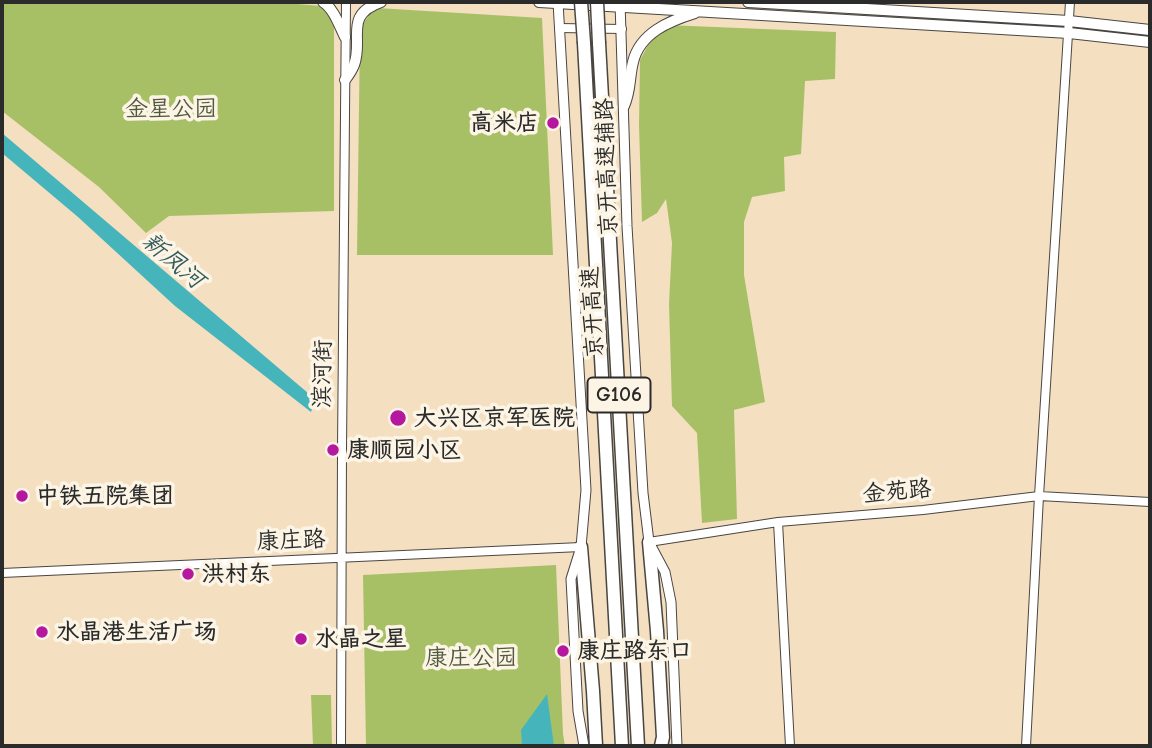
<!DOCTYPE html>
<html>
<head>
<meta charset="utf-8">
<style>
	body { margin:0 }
	#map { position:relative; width:1152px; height:748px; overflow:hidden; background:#f5dfc1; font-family:"Comic Neue",sans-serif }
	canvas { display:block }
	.frame { position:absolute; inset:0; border:4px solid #2b2b2b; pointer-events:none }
</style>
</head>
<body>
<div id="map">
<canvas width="1152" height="748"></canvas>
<div class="frame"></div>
</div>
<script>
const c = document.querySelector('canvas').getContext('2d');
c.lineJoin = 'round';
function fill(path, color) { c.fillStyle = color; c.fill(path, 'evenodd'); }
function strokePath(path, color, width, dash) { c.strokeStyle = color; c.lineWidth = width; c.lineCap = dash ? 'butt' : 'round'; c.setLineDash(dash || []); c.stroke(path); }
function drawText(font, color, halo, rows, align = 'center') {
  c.font = font + ' "Comic Neue","LXGW WenKai TC",sans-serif'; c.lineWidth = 7; c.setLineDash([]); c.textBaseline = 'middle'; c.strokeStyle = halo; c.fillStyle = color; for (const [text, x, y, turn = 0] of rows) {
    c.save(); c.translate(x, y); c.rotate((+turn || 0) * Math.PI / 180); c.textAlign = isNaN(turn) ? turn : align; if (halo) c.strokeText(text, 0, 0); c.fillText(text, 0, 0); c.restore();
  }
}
const green = new Path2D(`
	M2,2H273L334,7V211L169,216L146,233L99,187L2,111Z
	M377,8L542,18L553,255H357L360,33C363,22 368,15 377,8Z
	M666,25L836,32L835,79L805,81L801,154L784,157L785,191L752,197L744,222V275L765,402L734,410L737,519L702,523L697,433L672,406L669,304L672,243L666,199L657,213L642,222L639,125L640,60L653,36Z
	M556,565L563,734L565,746H366L363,575Z
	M311,695H331L332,746H313Z`);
const water = new Path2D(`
	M2,133L315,399L311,412L175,306L78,217L2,153Z
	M547,694L554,746H522L521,730Z`);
const tertiary = new Path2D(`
	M559,28L622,29
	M778,522L790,746
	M649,542L778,522L923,510L1039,496L1150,502
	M2,573L581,547
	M341,746L342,448L346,2
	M1026,746L1039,496L1070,2`);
const secondary = new Path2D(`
	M558,2L586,490L581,547L571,579L578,711L584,746
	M620,2L627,226L643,493L649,542L665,572L671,602L677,746`);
const primary = new Path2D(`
	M323,2C334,9 339,25 345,37
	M539,2L1069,33L1150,42
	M748,2L1069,21L1150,30
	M345,80C348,76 352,70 354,65C364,39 343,15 381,2
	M624,106C631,90 629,78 633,62C640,33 669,21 695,13`);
const motorway = new Path2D(`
	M584,43L622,746
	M599,43L638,746
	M649,542L657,631L663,737L661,746
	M581,547L593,691L596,746`);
const motorwayBridge = new Path2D(`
	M581,2L584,43
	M597,2L599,43`);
const markers = [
	[553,123,7,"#b5179e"],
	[398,418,9,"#b5179e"],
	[333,450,7,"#b5179e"],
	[22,496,7,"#b5179e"],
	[188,574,7,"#b5179e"],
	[42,632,7,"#b5179e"],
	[301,639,7,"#b5179e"],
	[563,651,7,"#b5179e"]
];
const shields = [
	[619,395,63]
];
const shieldNames = [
	["G106",619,395]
];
const parkNames = [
	["金星公园",171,109],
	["康庄公园",471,658]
];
const poiNames = [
	["高米店",539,123,"right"],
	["大兴区京军医院",414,418],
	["康顺园小区",347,450],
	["中铁五院集团",36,496],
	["洪村东",202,574],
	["水晶港生活广场",56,632],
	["水晶之星",315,639],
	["康庄路东口",577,651]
];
const streetNames = [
	["京开高速辅路",607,167,-92],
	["京开高速",593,312,-93],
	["滨河街",323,374,-89],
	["金苑路",897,492,-5],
	["康庄路",291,541,-2]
];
const waterNames = [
	["新凤河",173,261,40]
];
fill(green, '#a7c066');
fill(water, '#45b5bb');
strokePath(tertiary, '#494642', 10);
strokePath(secondary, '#494642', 11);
strokePath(primary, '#494642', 12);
strokePath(motorway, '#494642', 15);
strokePath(tertiary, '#fff', 8);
strokePath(secondary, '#fff', 9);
strokePath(primary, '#fff', 10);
strokePath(motorway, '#fff', 12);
strokePath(motorwayBridge, '#494642', 15, []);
strokePath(motorwayBridge, '#fff', 12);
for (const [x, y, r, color] of markers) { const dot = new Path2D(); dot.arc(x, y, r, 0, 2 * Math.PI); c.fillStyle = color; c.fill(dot); strokePath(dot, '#fcf5e5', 2.5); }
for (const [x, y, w] of shields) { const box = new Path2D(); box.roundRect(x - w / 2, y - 17.5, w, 35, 5); c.fillStyle = '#fcf5e5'; c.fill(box); strokePath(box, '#2b2b2b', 2); }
drawText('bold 21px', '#2b2b2b', null, shieldNames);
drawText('23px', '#50583d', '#fcf5e5', parkNames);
drawText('bold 23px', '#2b2b2b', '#fcf5e5', poiNames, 'left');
drawText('23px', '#2b2b2b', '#fcf5e5', streetNames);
drawText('italic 24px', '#345b5d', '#fcf5e5', waterNames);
</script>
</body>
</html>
